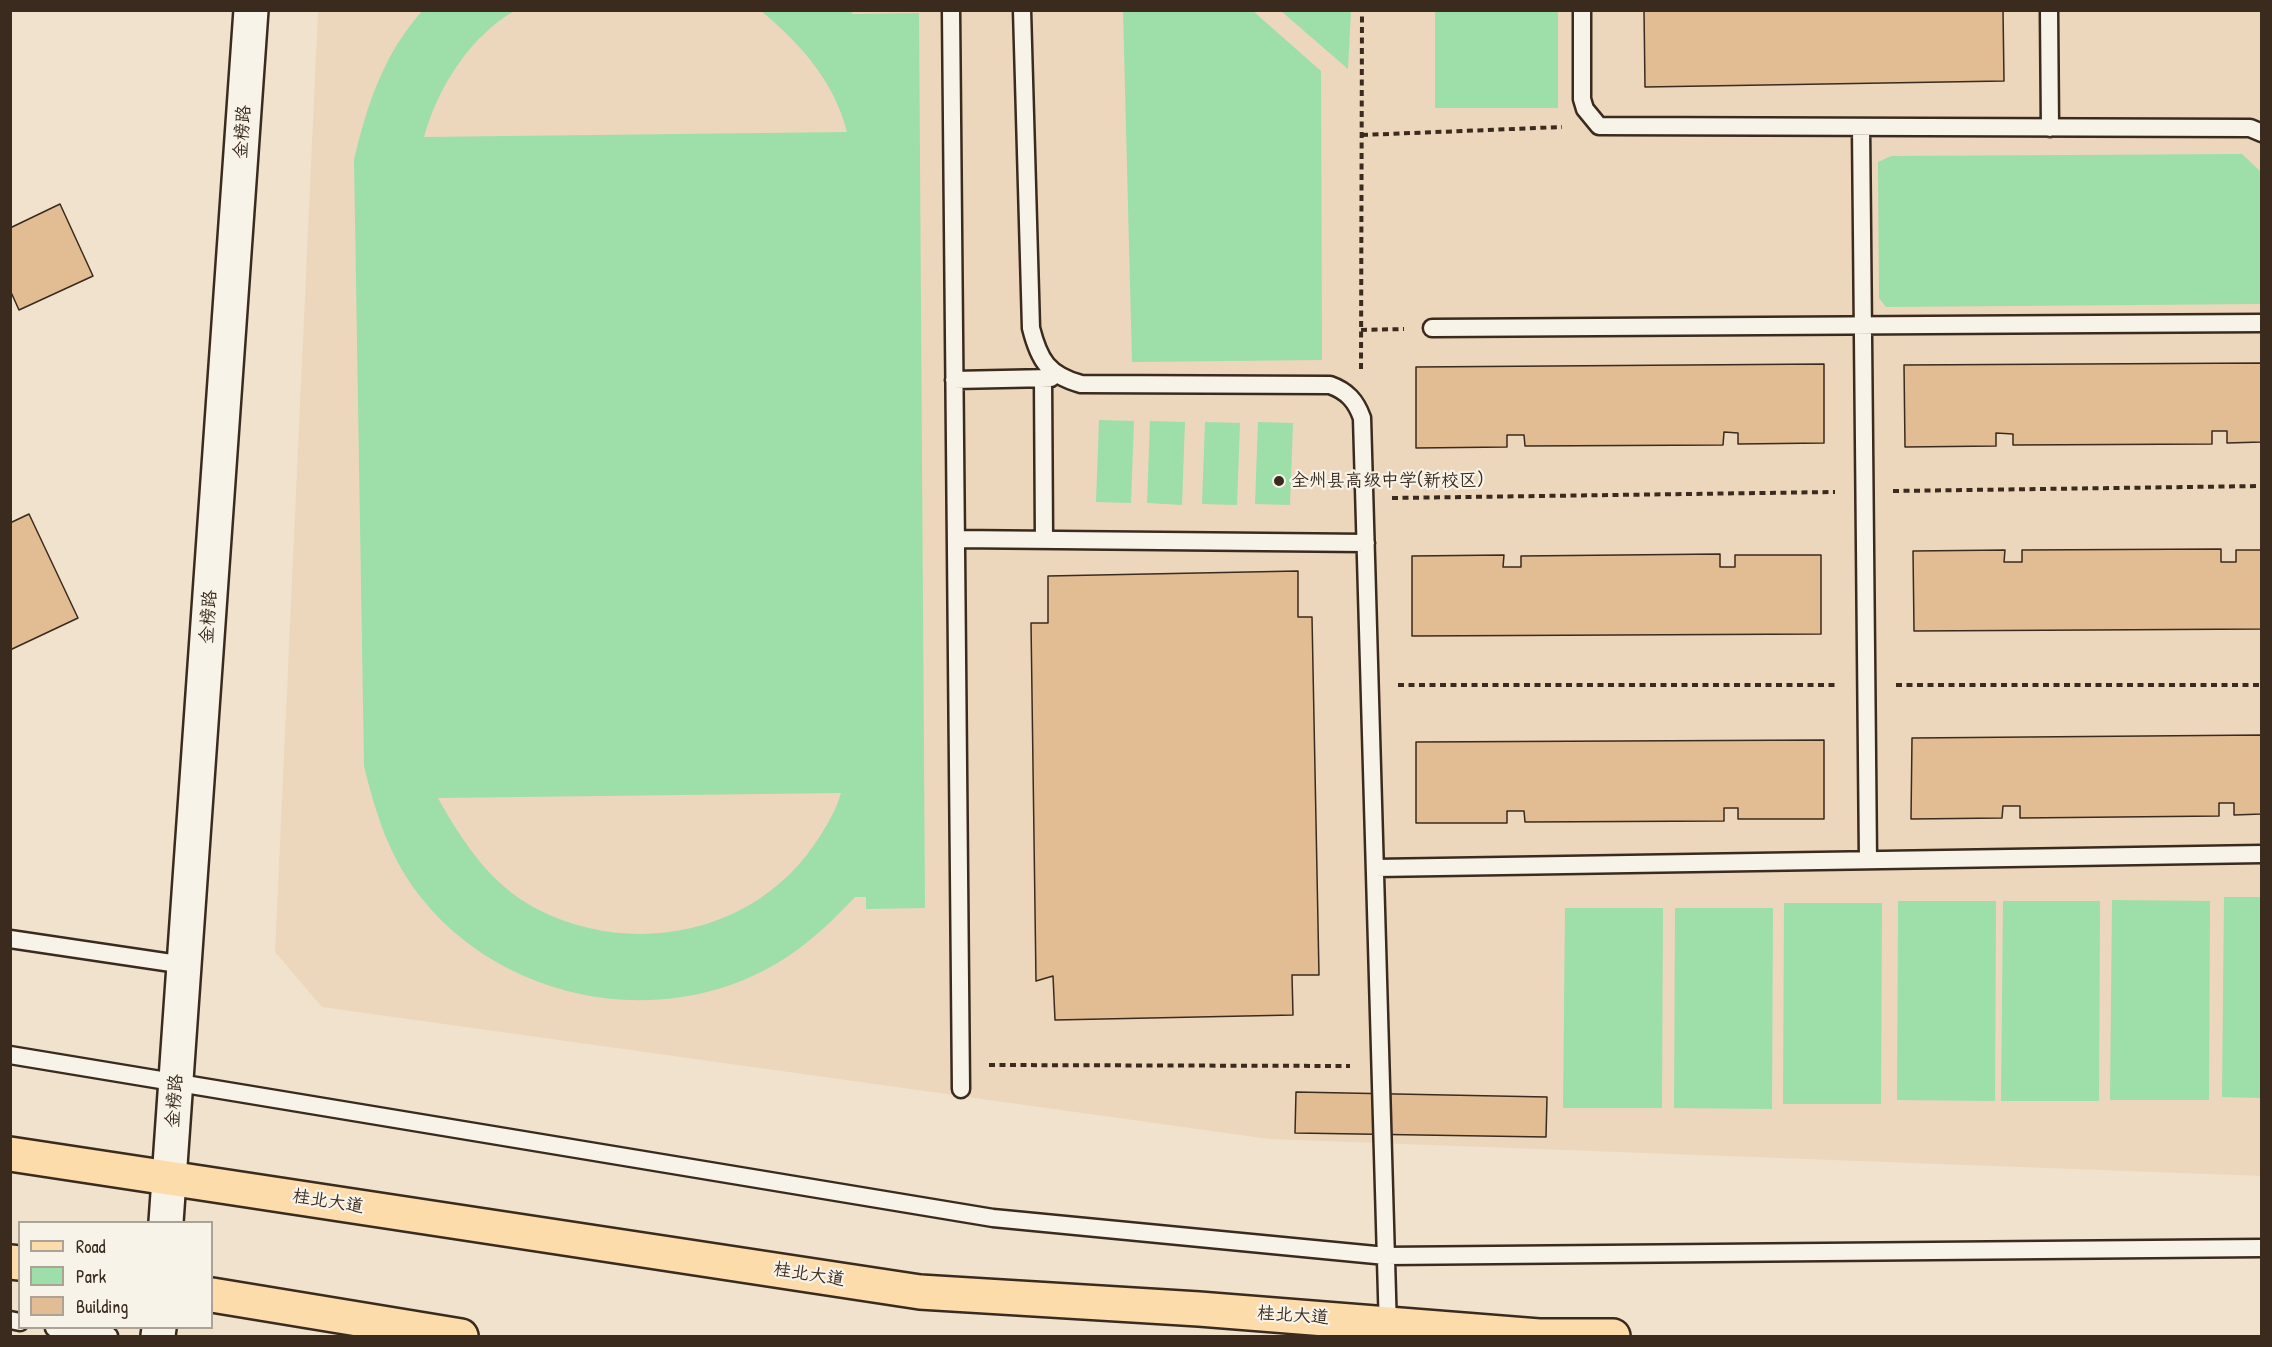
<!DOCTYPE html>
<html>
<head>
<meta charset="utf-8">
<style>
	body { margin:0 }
	#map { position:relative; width:2272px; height:1347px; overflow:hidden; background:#f1e2ce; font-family:"Patrick Hand",sans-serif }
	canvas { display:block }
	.frame { position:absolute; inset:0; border:12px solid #3b2a1e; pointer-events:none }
	.legend { position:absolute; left:18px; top:1221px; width:195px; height:108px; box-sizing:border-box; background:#f7f3e8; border:2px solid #aca397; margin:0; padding:8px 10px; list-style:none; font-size:18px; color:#3b2a1e }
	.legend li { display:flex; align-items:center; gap:12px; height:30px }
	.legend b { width:30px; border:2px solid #aca397 }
</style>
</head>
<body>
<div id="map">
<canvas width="2272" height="1347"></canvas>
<div class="frame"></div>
<ul class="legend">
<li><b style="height:8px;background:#fddcac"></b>Road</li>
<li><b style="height:16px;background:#9edea8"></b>Park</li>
<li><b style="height:16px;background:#e2bc93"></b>Building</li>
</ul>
</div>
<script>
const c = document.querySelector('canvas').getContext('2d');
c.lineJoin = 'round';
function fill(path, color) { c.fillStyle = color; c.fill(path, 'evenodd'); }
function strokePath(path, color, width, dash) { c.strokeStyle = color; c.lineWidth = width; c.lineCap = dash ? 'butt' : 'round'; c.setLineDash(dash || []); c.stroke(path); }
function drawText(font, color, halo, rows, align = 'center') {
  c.font = font + ' "Patrick Hand","LXGW WenKai TC",sans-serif'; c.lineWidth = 4.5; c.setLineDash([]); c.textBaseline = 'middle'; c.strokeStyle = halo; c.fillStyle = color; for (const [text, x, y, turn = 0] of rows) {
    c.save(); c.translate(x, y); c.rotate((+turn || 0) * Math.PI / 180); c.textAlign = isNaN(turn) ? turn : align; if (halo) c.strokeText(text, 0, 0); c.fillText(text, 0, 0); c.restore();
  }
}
const built = new Path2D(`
	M318,11H2261V1176L1269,1139L322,1007L275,952Z`);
const green = new Path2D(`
	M849,10L853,14L919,13L925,908L866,909V897H855C834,919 813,940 787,957C669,1035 500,1004 416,891C388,853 375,811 364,766L354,160C367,104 384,54 422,11H514C469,38 438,87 424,137L847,132C834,81 800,43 761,11ZM841,793C836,811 825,829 814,845C753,934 632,958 537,909C491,885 463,843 438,798Z
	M1123,11H1253L1321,71L1322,360L1132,362Z
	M1281,11H1351L1348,69Z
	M1435,11H1558V108H1435Z
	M2242,154L2261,172V304L1886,307L1879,298L1878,162L1891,156Z
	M1099,420L1134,421L1131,503L1096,502Z
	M1150,421L1185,422L1182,505L1147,503Z
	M1205,422L1240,423L1237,505L1202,504Z
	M1258,422L1293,423L1290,505L1255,504Z
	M2224,897H2261V1098L2222,1097Z
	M2112,900L2210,901L2209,1100H2110Z
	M1898,901H1996L1995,1101L1897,1100Z
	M2003,901H2100L2099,1101H2001Z
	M1784,903H1882L1881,1104H1783Z
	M1565,908H1663L1662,1108H1563Z
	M1675,908H1773L1772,1109L1674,1108Z`);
const building = new Path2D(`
	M1644,10H2003L2004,81L1645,87Z
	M60,204L93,276L19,310L10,290V228Z
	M2262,363V442L2227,443V431H2212V444L2013,445V434L1996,433V446L1905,447L1904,365Z
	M1824,364V443L1738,444V433L1724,432L1723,445L1525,446L1524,435H1507V447L1416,448V367Z
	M29,514L78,618L10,650V523Z
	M2221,549V562H2236V550H2262V629L1914,631L1913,551L2005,550L2004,562H2022V550Z
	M1720,554V567H1735V555H1821V634L1412,636V556L1504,555L1503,567H1521V556Z
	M1298,571V617H1312L1319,975H1292L1293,1015L1055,1020L1053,976L1036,981L1031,623H1048V576Z
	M2262,735V814L2234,815V803H2219V816L2020,818V806H2003L2002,818L1911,819L1912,738Z
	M1824,740V819H1738V808H1724V821L1525,822L1524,811H1507V823H1416V742Z
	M1296,1092L1547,1097L1546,1137L1295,1133Z`);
const path = new Path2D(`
	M1362,135L1562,127
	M1361,330L1404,329
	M1361,369L1362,10
	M1893,491L2262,486
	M1392,498L1835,492
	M1398,685H1838
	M1896,685H2262
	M989,1065L1350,1066`);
const service = new Path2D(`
	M951,10L961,1089
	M1022,10L1031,328C1039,360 1048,375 1081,384L1330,385C1347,391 1356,401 1362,418L1388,1330
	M1582,10V99L1585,109L1599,126L2250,128L2262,133
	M2049,10L2050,128
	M1861,127L1868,860
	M1432,328L2262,323
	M1043,378L1044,540
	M954,380L1051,378
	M956,539L1366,543
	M1376,868L2262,854
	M10,939L185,965
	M10,1055L993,1218L1386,1256L2262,1248
	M10,1320L20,1322
	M54,1328L109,1336`);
const secondary = new Path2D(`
	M166,1222L251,10
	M158,1336L159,1328`);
const primary = new Path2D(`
	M10,1154L920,1292L1199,1309L1539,1336H1613
	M10,1262L20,1263
	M212,1295L461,1336`);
const markers = [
	[1279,481,6,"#3b2a1e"]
];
const streetNames = [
	["金榜路",243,132,-86],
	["金榜路",209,617,-86],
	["金榜路",175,1101,-86],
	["桂北大道",328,1202,9],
	["桂北大道",809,1275,9],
	["桂北大道",1293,1316,4]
];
const poiNames = [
	["全州县高级中学(新校区)",1291,481]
];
fill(built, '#ecd7bc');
fill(green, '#9edea8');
fill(building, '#e2bc93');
strokePath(building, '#3b2a1e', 1.5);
strokePath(service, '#3b2a1e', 21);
strokePath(secondary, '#3b2a1e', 38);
strokePath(primary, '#3b2a1e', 38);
strokePath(path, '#3b2a1e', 4, [6, 4.5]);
strokePath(service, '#f7f3e8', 16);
strokePath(secondary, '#f7f3e8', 33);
strokePath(primary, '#fddcac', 33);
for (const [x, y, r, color] of markers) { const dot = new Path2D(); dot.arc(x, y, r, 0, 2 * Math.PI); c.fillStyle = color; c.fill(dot); strokePath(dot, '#f7f3e8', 2); }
drawText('18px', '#3b2a1e', '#f7f3e8', streetNames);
drawText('18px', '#3b2a1e', '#f7f3e8', poiNames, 'left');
</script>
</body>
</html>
